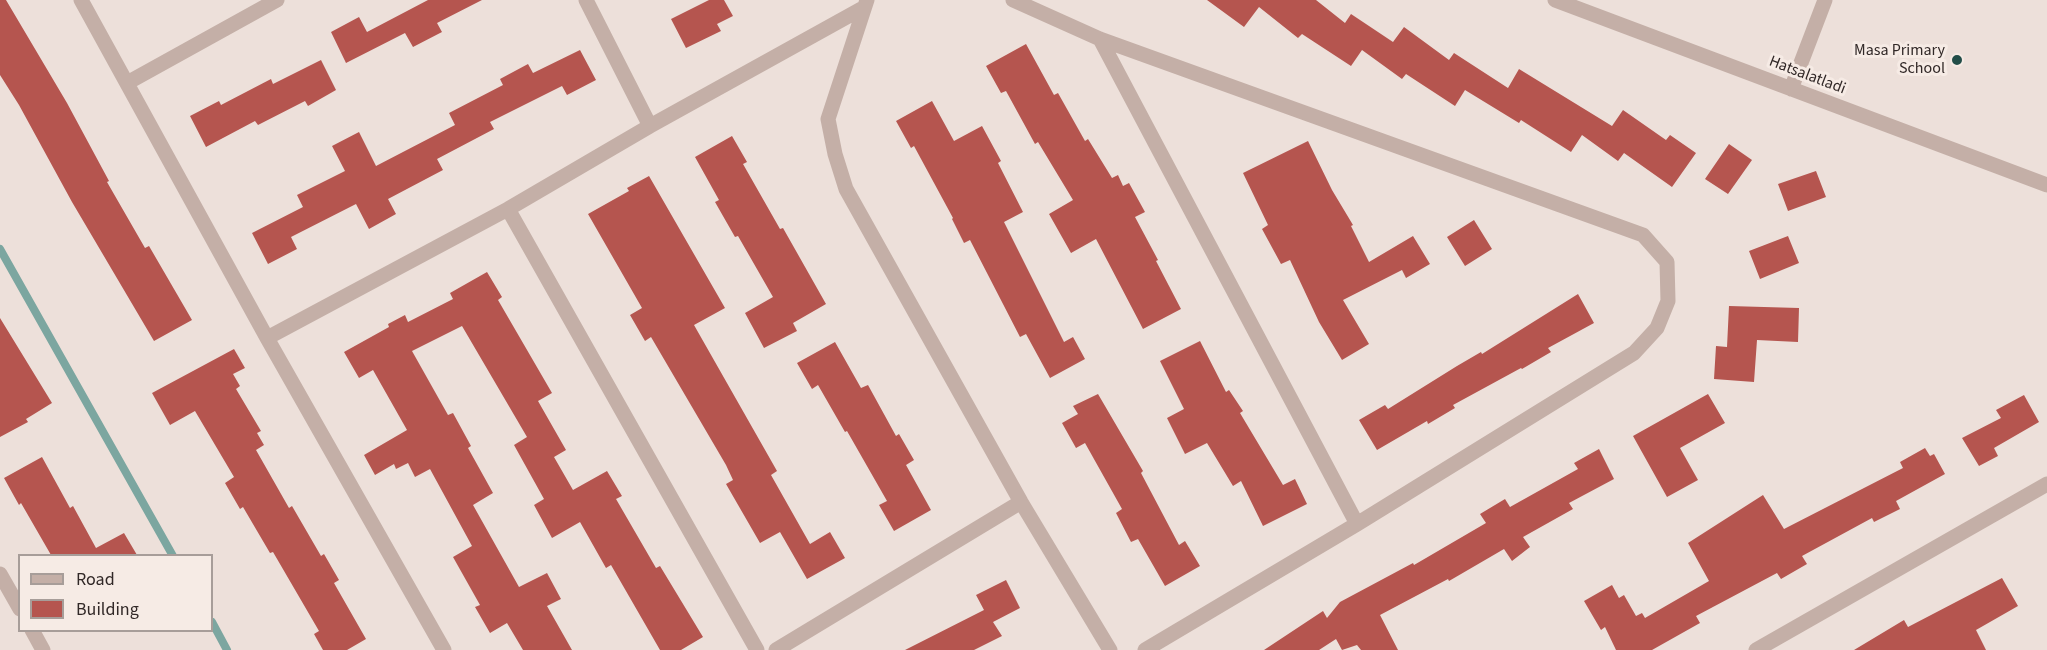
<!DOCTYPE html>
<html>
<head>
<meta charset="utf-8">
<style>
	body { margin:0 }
	#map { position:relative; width:2047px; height:650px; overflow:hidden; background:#ede0da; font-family:"Source Sans 3",sans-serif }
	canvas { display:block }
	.legend { position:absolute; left:18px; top:554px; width:195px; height:78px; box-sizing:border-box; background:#f6ebe5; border:2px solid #a79d99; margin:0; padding:8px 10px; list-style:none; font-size:18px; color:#312827 }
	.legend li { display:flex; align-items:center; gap:12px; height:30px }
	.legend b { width:30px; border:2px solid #a79d99 }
</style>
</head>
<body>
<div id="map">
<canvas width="2047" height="650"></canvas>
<ul class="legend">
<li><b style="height:8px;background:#c4afa7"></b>Road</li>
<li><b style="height:16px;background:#b5554f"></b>Building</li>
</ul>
</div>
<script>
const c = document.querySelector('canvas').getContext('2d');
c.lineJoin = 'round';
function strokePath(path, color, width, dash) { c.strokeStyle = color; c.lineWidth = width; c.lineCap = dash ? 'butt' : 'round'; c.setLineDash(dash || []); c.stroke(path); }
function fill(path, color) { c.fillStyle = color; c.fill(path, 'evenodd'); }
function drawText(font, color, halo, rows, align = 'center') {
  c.font = font + ' "Source Sans 3",sans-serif'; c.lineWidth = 6; c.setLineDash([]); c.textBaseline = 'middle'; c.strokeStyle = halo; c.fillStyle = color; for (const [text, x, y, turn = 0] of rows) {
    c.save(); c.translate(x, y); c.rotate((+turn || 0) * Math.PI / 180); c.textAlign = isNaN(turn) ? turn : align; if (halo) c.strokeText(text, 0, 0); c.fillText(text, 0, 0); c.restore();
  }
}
const stream = new Path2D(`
	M0,249L173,556
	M212,622L227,650`);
const building = new Path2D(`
	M0,0H6L67,103L109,181L107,182L145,248L149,246L192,320L154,341L72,202L19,105L0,75Z
	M428,0H482L437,23L442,32L413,47L405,33L346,63L331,32L359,17L367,32Z
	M709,0H724L733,16L717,24L721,31L686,48L671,19Z
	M1207,0H1316L1345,23L1351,14L1393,42L1404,27L1449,60L1454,53L1508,88L1519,69L1612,126L1623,110L1666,140L1670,135L1696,153L1672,187L1624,153L1618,161L1582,135L1571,152L1521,120L1519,123L1465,90L1455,106L1406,74L1402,79L1362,50L1351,66L1302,34L1298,38L1259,7L1244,27Z
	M1026,44L1054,95L1058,93L1085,141L1088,139L1112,178L1118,175L1123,186L1129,183L1145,212L1135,217L1158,260L1156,261L1181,309L1143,329L1096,239L1071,253L1049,214L1073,200L1038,142L1035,144L1006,91L1001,93L986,66Z
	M580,50L596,80L567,95L562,86L490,122L494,129L437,159L443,170L388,199L396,214L369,229L356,204L291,237L297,249L268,264L252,233L303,207L297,195L345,171L332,146L359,132L376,166L455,125L449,113L503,85L500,79L528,64L533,73Z
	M321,60L336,90L308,106L305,101L258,125L255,121L206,147L190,116L219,101L221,105L271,79L273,84Z
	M932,101L954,141L982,126L1001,161L998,163L1023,212L1004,222L1064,342L1073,337L1085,359L1050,378L1026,334L1020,337L970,240L964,243L952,219L953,218L914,146L911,148L896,121Z
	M732,136L747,162L743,164L780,229L783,228L826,304L793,323L797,331L764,348L745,313L773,297L738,236L735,237L715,202L719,200L695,157Z
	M1308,141L1332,190L1353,225L1351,226L1369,262L1413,236L1430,264L1406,278L1402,270L1343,300L1369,344L1342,360L1319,322L1290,260L1281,264L1262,229L1268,225L1243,173Z
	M1729,144L1752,160L1728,194L1705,179Z
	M1816,171L1826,197L1788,211L1778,184Z
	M649,176L725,308L694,325L777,471L771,475L810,544L830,532L845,558L807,579L780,532L760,543L726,484L733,480L726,465L651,337L645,341L630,315L642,308L588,214L629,191L627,188Z
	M1474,220L1492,249L1465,266L1447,237Z
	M1788,236L1799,263L1760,279L1749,251Z
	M487,272L502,297L498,300L552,393L538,401L566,450L554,457L573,490L607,471L622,496L616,499L656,568L660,566L703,637L681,650H660L611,565L606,568L580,522L552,538L534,505L544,499L514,445L527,437L462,326L412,351L448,415L453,413L471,446L468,448L493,493L473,505L519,587L547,573L561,599L547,606L572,650H523L507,623L490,633L475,607L480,605L453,557L472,546L430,469L415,477L408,463L396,469L394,464L375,475L364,455L407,430L373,370L359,378L344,352L389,327L388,324L405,315L408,322L453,299L450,293Z
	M1578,294L1594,323L1548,348L1551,352L1522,369L1521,368L1453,405L1455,408L1428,424L1427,421L1377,450L1359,420L1385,405L1388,409L1457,366L1481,352L1482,354Z
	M1729,306L1799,308L1798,342L1757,340L1754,382L1714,379L1716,346L1727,347Z
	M0,318L52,403L26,419L28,422L0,437Z
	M1200,341L1226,392L1229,390L1243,411L1240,413L1283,485L1295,479L1307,504L1263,526L1241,481L1233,486L1207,443L1185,454L1167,418L1184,409L1160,361Z
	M835,342L861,388L868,385L896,436L899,434L914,460L906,465L931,510L894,531L879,505L887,501L847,431L845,432L818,385L812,389L797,363Z
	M234,349L245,368L233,374L240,386L236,389L261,431L257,433L264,445L256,450L289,508L292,506L321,556L324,554L339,580L334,583L366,639L347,650H323L314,634L319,631L273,552L270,553L243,507L240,509L225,483L234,477L195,411L170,425L152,393Z
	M1098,394L1143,471L1141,473L1179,545L1185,541L1200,566L1165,586L1138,539L1131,542L1116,513L1122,509L1085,443L1076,448L1062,423L1078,414L1073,406Z
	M1708,394L1725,423L1680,448L1698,480L1667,497L1633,436Z
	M2024,395L2039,422L1994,448L1998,456L1979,466L1962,438L2001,418L1996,410Z
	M1925,448L1930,456L1934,454L1945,474L1896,501L1900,509L1874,522L1872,518L1802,556L1807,564L1781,579L1777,573L1696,616L1700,623L1652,650H1616L1605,627L1601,630L1584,601L1612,585L1619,598L1624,595L1636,616L1642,613L1645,618L1709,581L1688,543L1763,495L1784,529L1903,468L1900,462Z
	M1599,449L1614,479L1569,503L1573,509L1523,537L1530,547L1512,561L1504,549L1449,581L1448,579L1380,615L1398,650H1361L1357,645L1342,650L1336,639L1319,650H1264L1323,611L1327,618L1340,602L1413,563L1414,565L1486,523L1480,514L1505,499L1510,507L1578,469L1574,463Z
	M42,457L70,508L73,506L96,548L124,533L137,555H51L21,503L19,505L4,478Z
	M2002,578L2018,606L1976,630L1986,650H1854L1904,620L1908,627Z
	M1006,580L1020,608L993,622L1002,636L974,650H905L984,610L976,595Z`);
const minor = new Path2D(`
	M81,0L267,338L444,650
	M586,0L650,126
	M867,0L828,119L835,154L846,189L1021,502L1110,650
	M1013,0L1100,39L1643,235L1667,262L1668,301L1657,328L1634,353L1357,524L1145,650
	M1555,0L2047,185
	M1100,39L1357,524
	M127,83L277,0
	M1791,89L1825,0
	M508,209L757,650
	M267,338L508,209L650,126L863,8
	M0,574L20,609
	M32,630L43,650
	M776,650L1021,502
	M1756,650L2047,484`);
const markers = [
	[1957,60,6,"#224d48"]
];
const poiNames = [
	["Masa Primary",1945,51],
	["School",1945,69]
];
const streetNames = [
	["Hatsalatladi",1807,76,21]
];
strokePath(stream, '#7ca6a0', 8);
fill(building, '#b5554f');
strokePath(minor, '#c4afa7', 15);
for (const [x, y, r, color] of markers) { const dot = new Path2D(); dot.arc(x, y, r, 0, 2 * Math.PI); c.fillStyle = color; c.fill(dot); strokePath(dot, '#f6ebe5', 2); }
drawText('16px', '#312827', '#f6ebe5', poiNames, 'right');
drawText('16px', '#312827', '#f6ebe5', streetNames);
</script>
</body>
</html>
